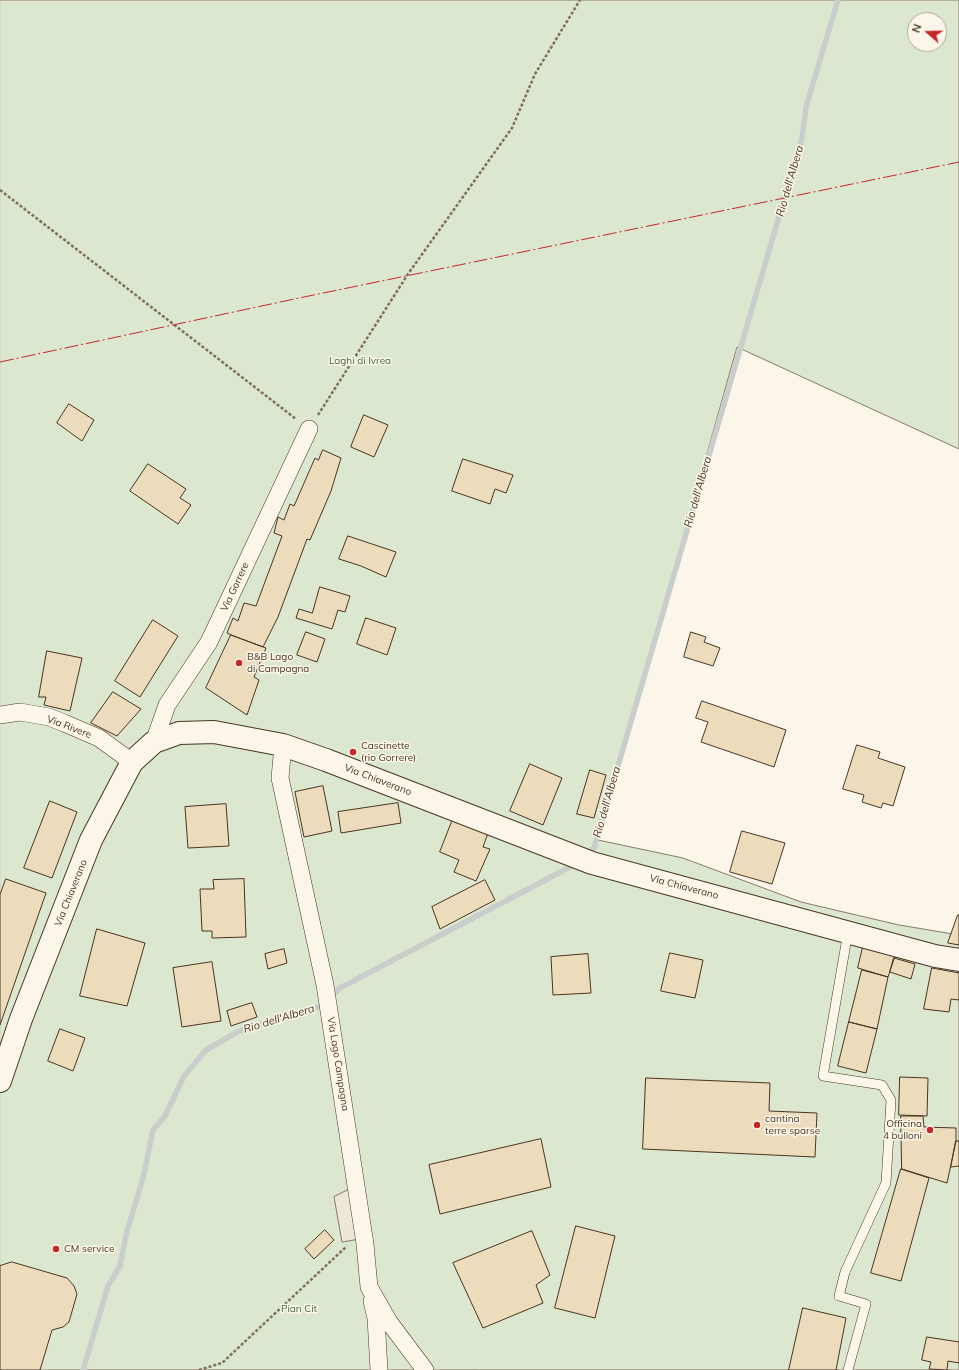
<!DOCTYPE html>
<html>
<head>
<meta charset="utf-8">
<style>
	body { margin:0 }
	#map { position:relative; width:959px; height:1370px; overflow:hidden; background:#fbf6e9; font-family:Mulish,sans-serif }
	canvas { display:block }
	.north { position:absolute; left:907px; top:12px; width:40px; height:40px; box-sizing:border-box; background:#fbf6e9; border:1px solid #b4a999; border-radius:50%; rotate:290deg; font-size:11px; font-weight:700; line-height:16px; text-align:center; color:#4a3520 }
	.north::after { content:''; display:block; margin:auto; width:14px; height:18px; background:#c62828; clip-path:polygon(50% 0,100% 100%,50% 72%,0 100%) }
</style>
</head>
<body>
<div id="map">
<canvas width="959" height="1370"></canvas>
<div class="north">N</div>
</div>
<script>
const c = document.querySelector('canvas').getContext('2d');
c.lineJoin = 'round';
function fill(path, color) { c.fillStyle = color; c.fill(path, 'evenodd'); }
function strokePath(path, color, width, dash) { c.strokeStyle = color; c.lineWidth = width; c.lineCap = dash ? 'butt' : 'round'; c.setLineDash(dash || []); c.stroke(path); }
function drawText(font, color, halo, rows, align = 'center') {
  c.font = font + ' Mulish,sans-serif'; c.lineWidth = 3; c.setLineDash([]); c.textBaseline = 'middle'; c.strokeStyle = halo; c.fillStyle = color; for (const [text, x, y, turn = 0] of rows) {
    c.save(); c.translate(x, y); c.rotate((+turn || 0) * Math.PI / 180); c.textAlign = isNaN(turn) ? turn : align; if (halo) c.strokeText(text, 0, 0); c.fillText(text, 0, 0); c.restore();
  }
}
const green = new Path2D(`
	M0,0H959V449L737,347L598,840L683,858L801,902L899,925L959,935V1370H0ZM915,20H939V44H915Z`);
const parking = new Path2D(`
	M352,1188L360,1239L342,1242L334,1197Z`);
const stream = new Path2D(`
	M586,854L594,848L802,138L806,107L838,0
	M83,1370L108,1286L120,1266L127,1231L143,1178L153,1130L165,1116L184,1076L206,1050L239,1031L321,1006L340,988L572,866L577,863`);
const building = new Path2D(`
	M69,404L94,420L82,441L57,423Z
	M364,415L388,425L374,457L351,447Z
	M323,450L341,458L331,491L310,540L307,539L278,617L263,647L231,635L227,633L233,618L238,621L244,603L256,606L282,536L274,533L278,517L284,520L290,504L294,506L315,458L318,460Z
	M463,459L513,475L506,493L495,489L490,504L452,491Z
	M148,464L186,489L180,498L191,505L178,524L130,491Z
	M348,536L396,552L386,577L361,566L339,559Z
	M320,587L350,596L345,612L338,610L332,629L296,618L299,609L312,613Z
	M366,618L396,628L387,655L357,644Z
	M153,620L178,636L140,697L115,681Z
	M306,632L325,639L317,662L297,655Z
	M691,632L706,637L704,642L720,648L713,666L684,657Z
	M231,635L266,648L254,677L259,680L247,715L206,688Z
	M47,651L82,658L70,711L44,705L46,697H39Z
	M113,692L141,709L117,736L91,723Z
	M702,701L786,730L774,767L701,742L708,722L696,718Z
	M857,745L880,752L878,758L905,767L893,806L883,803L881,808L862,802L864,795L843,789Z
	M530,764L562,778L543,825L510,811Z
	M590,770L606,775L594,818L577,814Z
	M323,786L332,831L304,837L295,792Z
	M50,801L77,812L52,878L24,868Z
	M398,803L401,823L341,833L338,812Z
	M226,804L229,846L188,848L185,807Z
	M453,819L488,833L483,847L490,849L476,881L454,872L459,860L440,852Z
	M742,831L785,843L772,884L730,872Z
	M6,879L46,893L0,1025V895Z
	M244,879L246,937L212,938V931H202L200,889H214L213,880Z
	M485,880L495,900L440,929L432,907Z
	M958,915H959V945L948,943Z
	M97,929L145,943L127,1006L80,996Z
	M863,947L895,956L888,977L858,968Z
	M284,949L287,963L268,969L265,954Z
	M670,953L703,960L695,998L661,991Z
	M588,954L591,993L553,995L551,957Z
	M894,958L915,964L911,979L890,972Z
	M212,962L221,1021L182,1027L173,968Z
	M932,968L959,973V1000L951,999L949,1012L924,1009Z
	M862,970L888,977L877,1029L849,1022Z
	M252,1003L257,1017L231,1026L227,1011Z
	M849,1022L877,1029L866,1073L838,1066Z
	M60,1029L85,1038L73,1071L48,1061Z
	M900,1077L928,1078L927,1116L899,1115Z
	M646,1078L770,1083L769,1111L817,1113L815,1157L643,1149Z
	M901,1116H923L924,1127L956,1128V1141L947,1183L902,1169Z
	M541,1139L551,1187L440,1214L429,1165Z
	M956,1141H959V1166L951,1167Z
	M901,1169L929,1178L901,1281L871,1273Z
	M576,1226L615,1236L595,1318L555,1308Z
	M325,1230L334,1240L314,1259L305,1249Z
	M532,1231L550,1275L536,1285L543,1303L483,1328L453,1263Z
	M12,1262L67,1278L74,1286L77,1294L69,1322L63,1327L52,1330L40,1370H0V1266Z
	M803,1308L846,1318L836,1370H789Z
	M927,1337L959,1342V1363L948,1361L947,1370L929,1369L931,1362L922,1360Z`);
const path = new Path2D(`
	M0,190L296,419
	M318,415L408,274L512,128L535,74L580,0
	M199,1370L222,1363L347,1246`);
const lane = new Path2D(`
	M848,932L823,1076L882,1085L891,1100L886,1183L845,1272L839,1296L866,1304L848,1370`);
const street = new Path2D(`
	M0,715L20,712L49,717L64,723L99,738L132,762
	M154,742L167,705L209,642L309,429
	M283,745L280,778L325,985L365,1244L369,1287L389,1322L425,1370
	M372,1301L376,1318L379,1370`);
const secondary = new Path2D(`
	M0,1081L21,1019L91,840L132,762L154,742L179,733L214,732L283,745L326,760L592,863L935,956L959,960`);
const power = new Path2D(`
	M0,362L299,298L959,162`);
const markers = [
	[239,663,4,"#c62828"],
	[353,752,4,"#c62828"],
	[757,1125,4,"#c62828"],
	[930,1130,4,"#c62828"],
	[56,1249,4,"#c62828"]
];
const parkNames = [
	["Laghi di Ivrea",360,361],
	["Pian Cit",299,1309]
];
const streetNames = [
	["Via Gorrere",235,587,-65],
	["Via Rivere",69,727,21],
	["Via Chiaverano",378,780,21],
	["Via Chiaverano",684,887,15],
	["Via Chiaverano",71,893,-68],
	["Via Lago Campagna",338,1064,81]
];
const poiNames = [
	["B&B Lago",247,657],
	["di Campagna",247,669],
	["Cascinette",361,746],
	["(rio Gorrere)",361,758],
	["cantina",765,1119],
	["terre sparse",765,1131],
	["Officina",922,1124,"right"],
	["4 bulloni",922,1136,"right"],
	["CM service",64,1249]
];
const waterNames = [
	["Rio dell'Albera",790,181,-74],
	["Rio dell'Albera",698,492,-74],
	["Rio dell'Albera",607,802,-74],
	["Rio dell'Albera",279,1019,-17]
];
fill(green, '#dce7d0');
strokePath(green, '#887966', 1);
fill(parking, '#ede7d9');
strokePath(parking, '#887966', 1);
strokePath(stream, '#c9cecd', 5.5);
fill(building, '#ecdcbc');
strokePath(building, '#4a3520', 1);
strokePath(lane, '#4a3520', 10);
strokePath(street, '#4a3520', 18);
strokePath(secondary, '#4a3520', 24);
strokePath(path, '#7f6f5c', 2.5, [3, 2]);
strokePath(lane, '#fbf6e9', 9);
strokePath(street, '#fbf6e9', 17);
strokePath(secondary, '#fbf6e9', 22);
strokePath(power, '#c62828', 1, [14, 3, 2, 3]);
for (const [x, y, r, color] of markers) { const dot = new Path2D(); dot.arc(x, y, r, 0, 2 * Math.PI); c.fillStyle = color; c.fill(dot); strokePath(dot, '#fbf6e9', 1.5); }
drawText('10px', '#436837', '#fbf6e9', parkNames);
drawText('10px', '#4a3520', '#fbf6e9', streetNames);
drawText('10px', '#4a3520', '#fbf6e9', poiNames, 'left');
drawText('italic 11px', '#4a3520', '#fbf6e9', waterNames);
</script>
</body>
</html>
